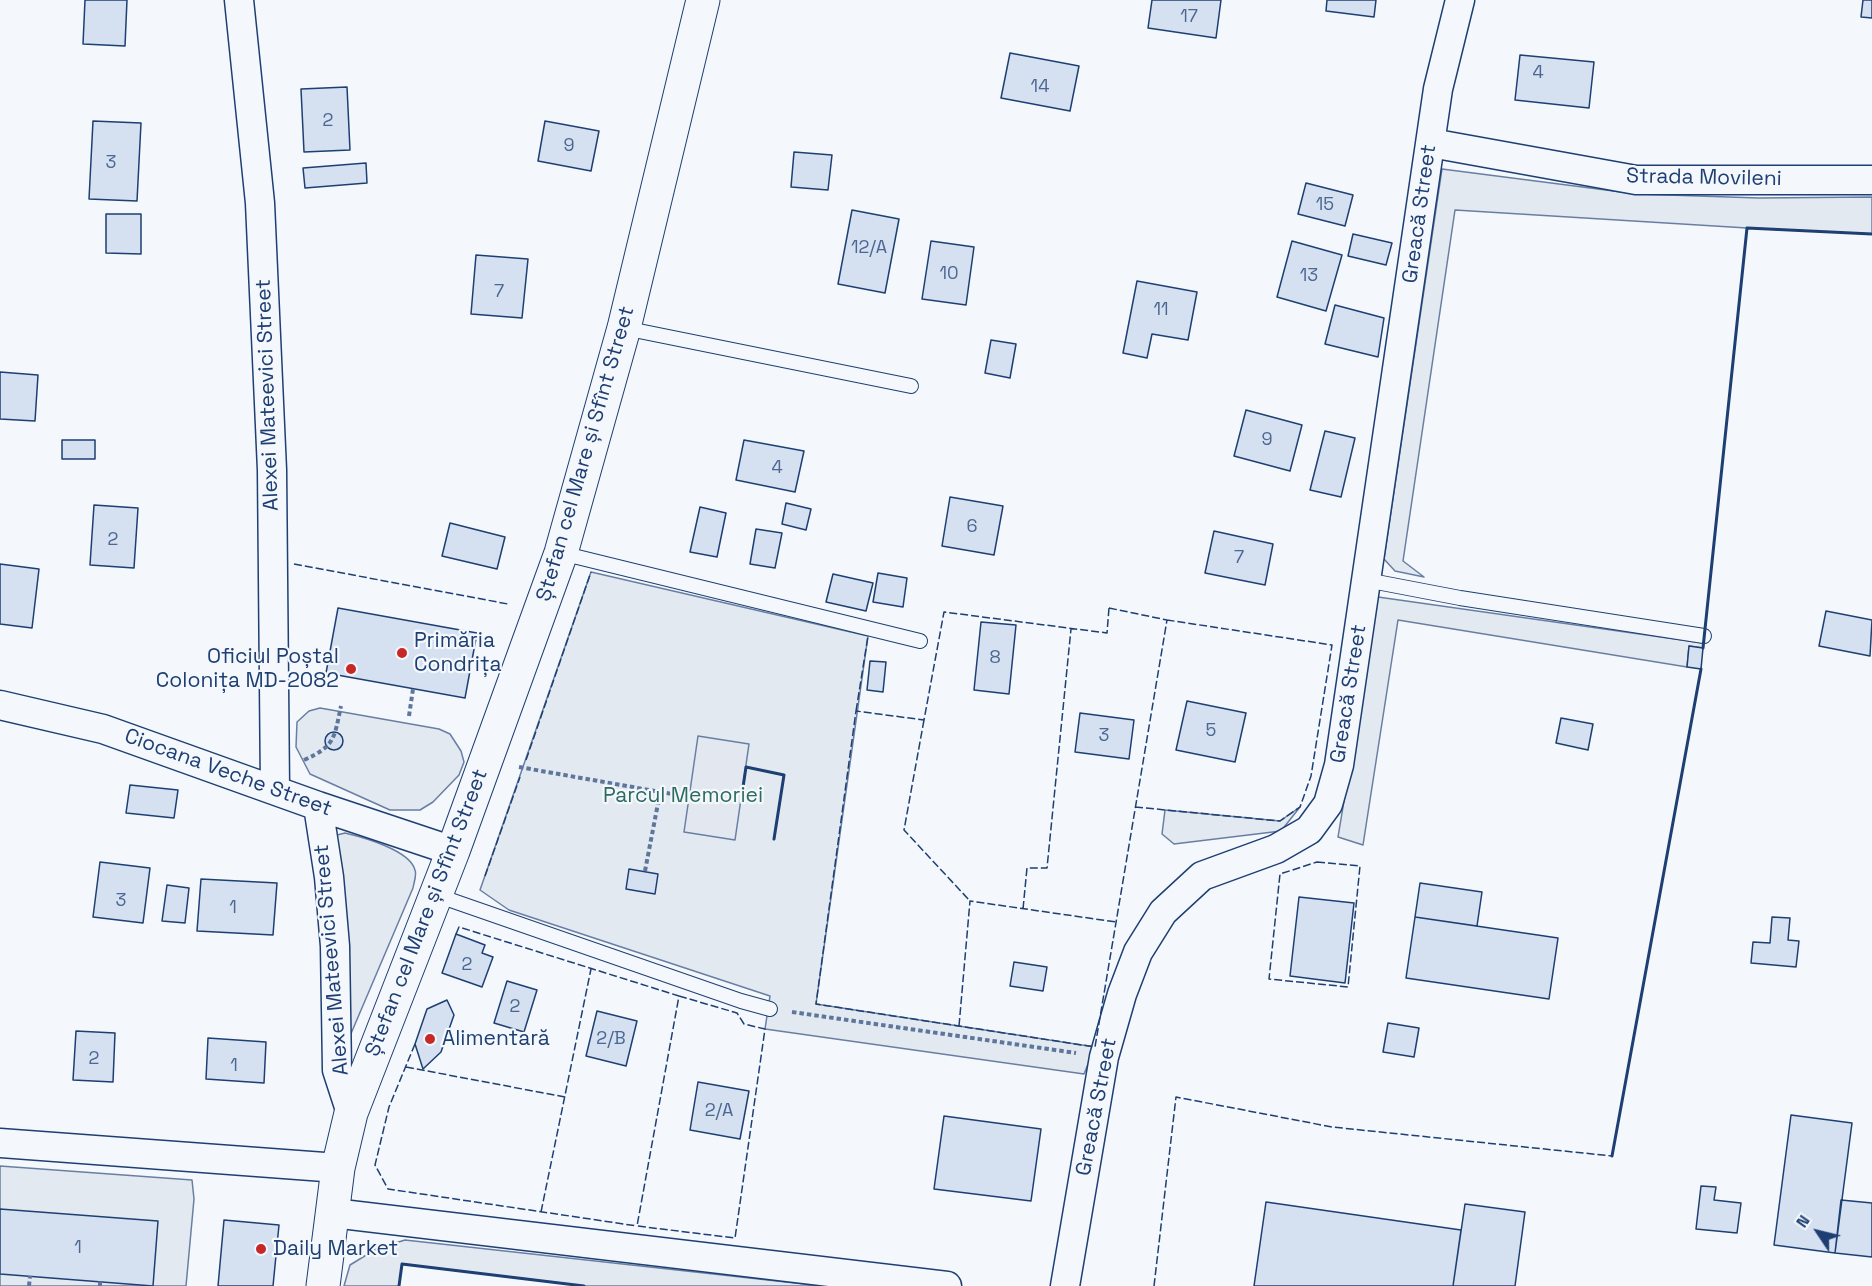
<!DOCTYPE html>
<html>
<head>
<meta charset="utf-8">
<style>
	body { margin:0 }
	#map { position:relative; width:1872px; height:1286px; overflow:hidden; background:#f4f7fb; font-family:"Space Grotesk",sans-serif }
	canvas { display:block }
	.north { position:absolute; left:1788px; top:1202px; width:60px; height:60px; -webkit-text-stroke:4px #f4f7fb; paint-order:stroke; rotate:305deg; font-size:16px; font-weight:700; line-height:24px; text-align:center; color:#1d3f73 }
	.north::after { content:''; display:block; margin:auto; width:21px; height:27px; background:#1d3f73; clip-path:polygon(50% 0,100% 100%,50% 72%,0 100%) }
</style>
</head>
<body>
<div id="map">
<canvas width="1872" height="1286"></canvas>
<div class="north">N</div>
</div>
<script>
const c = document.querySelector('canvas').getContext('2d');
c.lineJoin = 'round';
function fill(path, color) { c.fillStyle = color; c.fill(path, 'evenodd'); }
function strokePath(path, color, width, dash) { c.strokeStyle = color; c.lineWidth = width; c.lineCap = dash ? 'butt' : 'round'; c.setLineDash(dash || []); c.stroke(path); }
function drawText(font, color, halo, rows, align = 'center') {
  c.font = font + ' "Space Grotesk",sans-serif'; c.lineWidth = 4.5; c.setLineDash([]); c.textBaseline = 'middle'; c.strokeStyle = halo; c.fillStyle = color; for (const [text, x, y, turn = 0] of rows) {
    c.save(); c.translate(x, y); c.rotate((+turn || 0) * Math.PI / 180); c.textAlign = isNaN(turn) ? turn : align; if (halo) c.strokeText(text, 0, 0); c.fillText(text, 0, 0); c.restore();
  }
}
const green = new Path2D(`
	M1442,169L1637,194L1759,198L1872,197V234L1747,228L1455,210L1403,561L1424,577L1395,571L1384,559Z
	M591,572L868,636L816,1004L1095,1047L1084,1074L765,1029L770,996L509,910L480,890Z
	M1378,597L1703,643V648L1689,646L1687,667L1398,620L1363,845L1338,837Z
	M320,708L439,729L450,734L461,751L464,762L459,775L433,802L420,810H390L310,774L296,747L297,722L309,711Z
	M1300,807L1281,831L1174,844L1162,834L1165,810L1280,821Z
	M345,833C362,837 410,850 415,870C417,875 414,882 413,888L347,1043L334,839L337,835Z
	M0,1166L192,1180L194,1199L186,1286H0Z
	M405,1240L822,1286H584L402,1264L399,1286H344L350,1265L376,1249Z`);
const parking = new Path2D(`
	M698,736L749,744L735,840L684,832Z`);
const building = new Path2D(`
	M85,0H127L125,46L83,44Z
	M1152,0H1221L1216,38L1148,28Z
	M1327,0H1376L1374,17L1326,11Z
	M1863,0H1872V18L1861,17Z
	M1010,53L1079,66L1070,111L1001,98Z
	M1520,55L1594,62L1589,108L1515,100Z
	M347,87L350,150L304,152L301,89Z
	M93,121L141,123L137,201L89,199Z
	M545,121L599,131L591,171L538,161Z
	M794,152L832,155L828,190L791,187Z
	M366,163L367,183L305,188L303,168Z
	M1306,183L1353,195L1345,226L1298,214Z
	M852,210L899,219L885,293L838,284Z
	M106,214H141V254L106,253Z
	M1353,234L1392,243L1386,265L1348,256Z
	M931,241L974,247L966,305L922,299Z
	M1292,241L1342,255L1326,311L1277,297Z
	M476,255L528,259L522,318L471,314Z
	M1137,281L1197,292L1188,340L1152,334L1147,358L1123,353Z
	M1335,305L1384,318L1378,357L1325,344Z
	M991,340L1016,344L1010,378L985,373Z
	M0,372L38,375L35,421L0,419Z
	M1246,410L1302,425L1290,471L1234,456Z
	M1325,431L1355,438L1341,497L1310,490Z
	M62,440H95V459H62Z
	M744,440L804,451L795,492L736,480Z
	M950,497L1003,506L994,555L942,546Z
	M786,503L811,509L806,530L782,524Z
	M94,505L138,508L134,568L90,565Z
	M700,507L726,513L717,557L690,552Z
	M450,523L505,537L497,569L442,556Z
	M756,529L782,533L775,568L750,564Z
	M1214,531L1273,544L1265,585L1205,573Z
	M0,564L39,569L32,628L0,624Z
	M878,573L907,578L903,607L873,602Z
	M833,574L873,583L866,611L826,602Z
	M338,608L477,633L465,698L326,673Z
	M1826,611L1872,620L1870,656L1819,646Z
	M981,622L1016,625L1009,694L974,690Z
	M1689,646L1703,648L1701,669L1687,667Z
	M870,661L886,662L883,692L867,690Z
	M1187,701L1246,713L1235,762L1176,750Z
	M1080,713L1134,720L1129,759L1075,752Z
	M1561,718L1593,724L1588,750L1556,743Z
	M325 741a9 9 0 1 1 18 0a9 9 0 1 1-18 0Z
	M130,785L178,790L174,818L126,813Z
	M100,862L150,868L143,923L93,917Z
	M629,869L658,874L655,894L626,889Z
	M201,879L277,883L273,935L197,931Z
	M1420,883L1482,892L1477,926L1415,917Z
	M167,885L189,888L185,923L162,921Z
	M1299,897L1354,903L1345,983L1290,976Z
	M1415,917L1558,938L1549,999L1406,978Z
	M1772,917L1790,918L1788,940L1799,941L1796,967L1751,963L1753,942L1770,943Z
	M456,934L485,945L482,953L493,957L482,987L442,973Z
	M1014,962L1047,967L1043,991L1010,986Z
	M507,981L537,990L524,1032L494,1023Z
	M447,1000L454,1015L441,1052L423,1069L415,1044L427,1009Z
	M597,1011L637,1021L626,1066L586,1056Z
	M1388,1023L1419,1028L1414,1057L1383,1052Z
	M76,1031L115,1033L113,1082L73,1080Z
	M208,1038L266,1042L264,1083L206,1079Z
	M698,1082L749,1091L740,1139L690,1130Z
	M1791,1115L1852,1123L1835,1253L1774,1245Z
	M944,1116L1041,1129L1031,1201L934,1189Z
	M1701,1186L1716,1187L1714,1200L1741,1203L1737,1233L1696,1229Z
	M1841,1200L1872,1203V1257L1835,1253Z
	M1266,1202L1461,1230L1453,1286H1254Z
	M1465,1204L1525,1212L1515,1286H1453Z
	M0,1209L158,1221L153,1286L0,1274Z
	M224,1220L279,1225L273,1286H218Z`);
const path = new Path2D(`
	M409,716L413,689
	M304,760C335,746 334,739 341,706
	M519,767L689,797
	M645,871L660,793
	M792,1012L1076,1053
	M29,1286L30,1276
	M100,1286V1281`);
const service = new Path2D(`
	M624,328L911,386
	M561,553L920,641
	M1366,580L1460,598L1704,636
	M436,895L741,1001L770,1009`);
const minor = new Path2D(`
	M239,0L260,203L272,470L275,790
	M1431,143L1636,180H1872
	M0,705L103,729L318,806L453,851
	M318,806L329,877L335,946L337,1070L351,1113
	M0,1143L338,1168
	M333,1213L947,1286
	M1065,1286L1104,1057L1122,994L1138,952L1163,912L1202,876L1276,849L1309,830L1328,804L1339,765L1438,89L1460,0`);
const tertiary = new Path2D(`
	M323,1286L338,1168L351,1113L453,851L561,553L624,328L703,0`);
const fence = new Path2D(`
	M294,564L508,604
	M1109,608L1167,620L1095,1047L816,1004L856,711L924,720L944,612L1107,633Z
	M856,711L868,636
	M924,720L904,830L970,901
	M526,760L591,572
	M1135,807L1280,821L1300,807L1311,776L1332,645L1167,620
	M1317,862L1360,866L1348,987L1269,979L1280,874Z
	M485,876L520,777
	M1023,909L1027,868H1047L1071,629
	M456,934L459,927L679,996
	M679,996L737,1013L744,1024L765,1029L735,1238L637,1226Z
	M959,1026L970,901L1116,922
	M415,1044L389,1107L375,1165L388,1189L637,1226
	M406,1067L565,1097
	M541,1212L591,969
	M1154,1286L1176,1097L1332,1127L1612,1156`);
const wall = new Path2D(`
	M1703,648L1747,228L1872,234
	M742,794L746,767L784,775L774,839
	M1612,1156L1701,669
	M399,1286L402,1264L584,1286`);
const markers = [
	[402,653,6,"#c62828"],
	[351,669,6,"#c62828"],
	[430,1039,6,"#c62828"],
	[261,1249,6,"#c62828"]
];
const numberNames = [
	["17",1189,17],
	["4",1538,73],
	["14",1040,87],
	["2",328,121],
	["9",569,146],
	["3",111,163],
	["15",1325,205],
	["12/A",869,248],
	["10",949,274],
	["13",1309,276],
	["7",499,292],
	["11",1161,310],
	["9",1267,440],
	["4",777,468],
	["6",972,527],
	["2",113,540],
	["7",1239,558],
	["8",995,658],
	["5",1211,731],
	["3",1104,736],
	["3",121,901],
	["1",233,908],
	["2",467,965],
	["2",515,1007],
	["2/B",611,1039],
	["2",94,1059],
	["1",234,1066],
	["2/A",719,1111],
	["1",78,1248]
];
const streetNames = [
	["Strada Movileni",1704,178,1],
	["Greacă Street",1420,214,-82],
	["Alexei Mateevici Street",268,395,-92],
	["Ștefan cel Mare și Sfînt Street",586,454,-74],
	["Greacă Street",1349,694,-81],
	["Ciocana Veche Street",228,773,20],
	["Ștefan cel Mare și Sfînt Street",427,913,-69],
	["Alexei Mateevici Street",332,960,-95],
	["Greacă Street",1097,1107,-79]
];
const poiNames = [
	["Primăria",414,641],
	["Condrița",414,665],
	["Oficiul Poștal",339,657,"right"],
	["Colonița MD-2082",339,681,"right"],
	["Alimentară",442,1039],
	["Daily Market",273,1249]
];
const parkNames = [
	["Parcul Memoriei",683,796]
];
fill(green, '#e3e9f0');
strokePath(green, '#687fa3', 1.5);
fill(parking, '#e3e8f0');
strokePath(parking, '#687fa3', 1.5);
fill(building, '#d5e0f0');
strokePath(building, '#1d3f73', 1.5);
strokePath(service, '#1d3f73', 16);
strokePath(minor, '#1d3f73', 31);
strokePath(tertiary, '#1d3f73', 35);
strokePath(path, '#5e769c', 4, [4.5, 3]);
strokePath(service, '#f4f7fb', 14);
strokePath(minor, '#f4f7fb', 28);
strokePath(tertiary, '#f4f7fb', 33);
strokePath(fence, '#1d3f73', 1.5, [8, 3]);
strokePath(wall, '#1d3f73', 3);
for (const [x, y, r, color] of markers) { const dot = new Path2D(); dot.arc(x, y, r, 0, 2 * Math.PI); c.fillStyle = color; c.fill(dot); strokePath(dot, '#f4f7fb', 2); }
drawText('18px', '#4b6792', null, numberNames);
drawText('21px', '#1d3f73', '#f4f7fb', streetNames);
drawText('21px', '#1d3f73', '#f4f7fb', poiNames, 'left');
drawText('21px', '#2c6c60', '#f4f7fb', parkNames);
</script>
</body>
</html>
